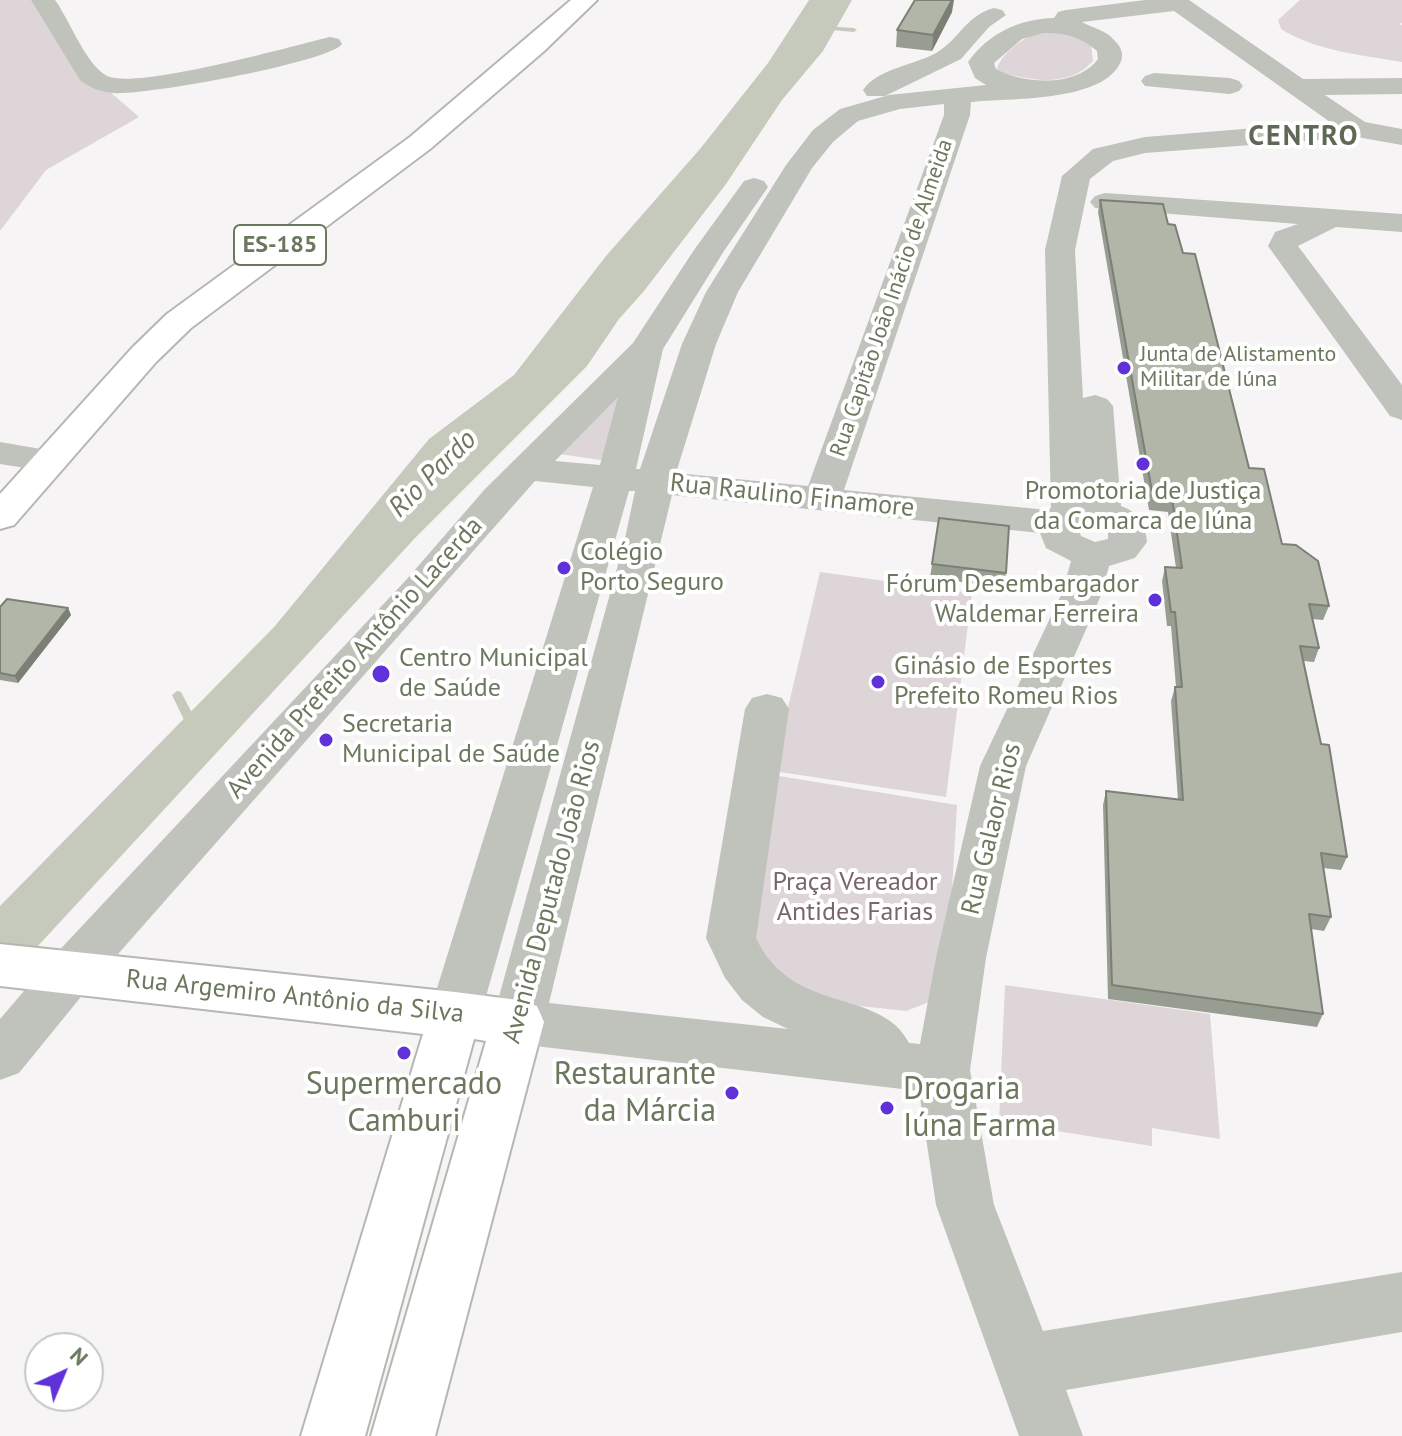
<!DOCTYPE html>
<html>
<head>
<meta charset="utf-8">
<style>
	body { margin:0 }
	#map { position:relative; width:1402px; height:1436px; overflow:hidden; background:#f7f4f6; font-family:"PT Sans",sans-serif }
	canvas { display:block }
	.north { position:absolute; left:24px; top:1332px; width:80px; height:80px; box-sizing:border-box; background:#fff; border:2px solid #c4c9bf; border-radius:50%; rotate:44deg; font-size:22px; font-weight:700; line-height:32px; text-align:center; color:#6c785e }
	.north::after { content:''; display:block; margin:auto; width:28px; height:36px; background:#5e31d9; clip-path:polygon(50% 0,100% 100%,50% 72%,0 100%) }
</style>
</head>
<body>
<div id="map">
<canvas width="1402" height="1436"></canvas>
<div class="north">N</div>
</div>
<script>
const c = document.querySelector('canvas').getContext('2d');
c.lineJoin = 'round';
function fill(path, color) { c.fillStyle = color; c.fill(path, 'evenodd'); }
function strokePath(path, color, width, dash) { c.strokeStyle = color; c.lineWidth = width; c.lineCap = dash ? 'butt' : 'round'; c.setLineDash(dash || []); c.stroke(path); }
function drawText(font, color, halo, rows, align = 'center') {
  c.font = font + ' "PT Sans",sans-serif'; c.lineWidth = 8; c.setLineDash([]); c.textBaseline = 'middle'; c.strokeStyle = halo; c.fillStyle = color; for (const [text, x, y, turn = 0] of rows) {
    c.save(); c.translate(x, y); c.rotate((+turn || 0) * Math.PI / 180); c.textAlign = isNaN(turn) ? turn : align; if (halo) c.strokeText(text, 0, 0); c.fillText(text, 0, 0); c.restore();
  }
}
const green = new Path2D(`
	M0,0H50L101,84L139,117L46,170L0,231Z
	M1300,0H1402V23L1399,24L1402,25V62C1362,55 1316,51 1281,29L1278,20Z
	M1038,31L1074,34L1091,45L1093,61C1070,88 1028,81 999,71L997,68C1003,52 1023,39 1038,31Z
	M623,388L607,461L560,454Z
	M820,572L972,593L946,797L773,771Z
	M779,776L957,805L947,976L932,1001L906,1011L804,1000L774,983L750,927Z
	M1005,985L1210,1014L1220,1139L1152,1128V1146L999,1122Z`);
const water = new Path2D(`
	M809,0H852L823,51L782,100L726,184L644,291L619,319L587,366L416,537L0,987V906L275,626L429,439L514,375L606,256L700,149L768,63Z`);
const stream = new Path2D(`
	M823,26L854,28L857,30L854,32L821,29V27Z
	M177,691L181,692L199,726L197,729H189L187,726L172,695Z`);
const minor = new Path2D(`
	M31,0H55C69,19 86,65 107,76C137,90 292,46 330,37L339,39L342,44C330,62 143,96 114,93C102,92 89,88 80,80Z
	M1145,0H1189L1303,79L1402,78V94L1325,95L1365,122L1402,129V145L1357,137L1145,153L1113,161L1090,179L1075,250L1083,398L1095,395L1107,399L1113,406L1121,506C1138,512 1146,525 1147,542L1135,558L1109,566L1102,593L1026,766L986,958L970,1070L994,1205L1043,1331L1402,1272V1332L1066,1390L1083,1436H1019L936,1205L919,1091L518,1044L499,1038L492,1022L624,543L635,491H629L481,1014L474,1030L455,1036L436,1030L429,1014L593,487L535,481L89,987L19,1073L0,1080V1019L53,957L406,580L485,489L633,343L694,250L744,181L754,178L764,181L768,187L724,251L663,349L636,469H640L682,344L706,292L786,165L813,130L840,109L889,95L986,85L975,78L968,62C989,33 1019,19 1054,18L1058,12L1066,10ZM1174,11L1330,122L1145,137L1093,149L1062,176L1045,250L1051,508L1048,510L844,490L970,115L971,102C1009,98 1095,102 1118,67C1125,57 1123,49 1114,40C1106,30 1092,28 1082,22ZM1043,33C1063,32 1082,37 1097,51L1098,59C1076,88 1024,84 996,69L994,63L1022,39ZM944,104V115L808,486L676,473L716,344L738,292L812,168L833,142L858,121L900,109ZM618,397L600,465L555,461ZM672,495L1040,533L1046,548L1071,561L1062,593L980,766L936,958L920,1044L909,1043C881,987 792,1016 756,938L789,709L782,698L767,694L752,698L745,709L706,938L725,978L742,1000L763,1017L788,1029L549,1003ZM1083,522L1101,525L1108,532V539L1095,542L1081,536L1077,525Z
	M994,8L1002,10L1006,15L989,27L961,59L885,96H867L863,90C877,69 914,65 936,53C959,40 966,15 994,8Z
	M1154,73L1230,78L1239,81L1243,86L1239,91L1230,94L1145,86L1141,81L1145,76Z
	M1105,193L1402,214V232L1336,227L1298,246L1402,385V420L1390,416L1268,246L1275,232L1298,224L1095,208L1090,202L1095,196Z
	M0,442L64,453L69,461L64,469L51,472L0,464Z`);
const major = new Path2D(`
	M571,0H597L543,52L430,149L191,328L156,362L14,525L0,529V494L132,348L167,314L410,137Z
	M0,944L455,992L518,1000L537,1006L544,1022L435,1436H371L486,1041L474,1039L365,1436H301L423,1034L0,986Z`);
const wall = new Path2D(`
	M952,12L932,51L896,47L897,30Z
	M1100,200L1168,224L1183,253L1249,468L1282,544L1329,606L1323,620L1312,619L1319,648L1314,662L1303,661L1347,857L1341,870L1323,868L1331,917L1324,931L1311,929L1323,1014L1317,1027L1108,999L1103,805L1106,791L1178,800L1171,701L1175,687H1176L1171,626H1167L1162,581L1165,567L1176,568L1168,512L1149,510L1098,212Z
	M939,518L1006,573L1003,587L930,578Z
	M0,607L68,608L71,615L18,683L0,680Z`);
const shadedWall = new Path2D(`
	M952,0H954L952,12L932,51L933,35Z
	M68,608L71,615L18,683L15,676Z`);
const building = new Path2D(`
	M915,0H952L933,35L897,30Z
	M1100,200L1163,204L1168,224L1175,225L1183,253L1195,254L1249,468L1264,469L1282,544L1296,545L1318,561L1329,606L1309,604L1319,648L1300,646L1321,744L1329,745L1347,857L1321,853L1331,917L1309,914L1323,1014L1112,985L1106,791L1183,800L1175,687H1182L1175,612H1171L1165,567L1182,568L1172,498L1153,497Z
	M939,518L1009,526L1006,573L932,564Z
	M7,599L68,608L15,676L0,673V607Z`);
const markers = [
	[1124,368,8,"#5e31d9"],
	[1143,464,8,"#5e31d9"],
	[564,568,8,"#5e31d9"],
	[1155,600,8,"#5e31d9"],
	[381,674,10,"#5e31d9"],
	[878,682,8,"#5e31d9"],
	[326,740,8,"#5e31d9"],
	[404,1053,8,"#5e31d9"],
	[732,1093,8,"#5e31d9"],
	[887,1108,8,"#5e31d9"]
];
const farStreetnames = [
	["Rua Capitão João Inácio de Almeida",892,298,-71]
];
const farPoinames = [
	["Junta de Alistamento",1140,355],
	["Militar de Iúna",1140,380]
];
const shields = [
	[280,245,92]
];
const shieldNames = [
	["ES-185",280,245]
];
const poiNames = [
	["Promotoria de Justiça",1143,492,"center"],
	["da Comarca de Iúna",1143,522,"center"],
	["Colégio",580,553],
	["Porto Seguro",580,583],
	["Fórum Desembargador",1139,585,"right"],
	["Waldemar Ferreira",1139,615,"right"],
	["Centro Municipal",399,659],
	["de Saúde",399,689],
	["Ginásio de Esportes",894,667],
	["Prefeito Romeu Rios",894,697],
	["Secretaria",342,725],
	["Municipal de Saúde",342,755]
];
const streetNames = [
	["Rua Raulino Finamore",792,496,6],
	["Avenida Prefeito Antônio Lacerda",355,658,-48],
	["Rua Galaor Rios",992,829,-76],
	["Avenida Deputado João Rios",552,892,-75],
	["Rua Argemiro Antônio da Silva",295,997,6]
];
const parkNames = [
	["Praça Vereador",855,883],
	["Antides Farias",855,913]
];
const farDistrictnames = [
	["CENTRO",1304,137]
];
const waterNames = [
	["Rio Pardo",433,474,-45]
];
const nearPoinames = [
	["Restaurante",716,1075],
	["da Márcia",716,1112],
	["Supermercado",404,1085,"center"],
	["Camburi",404,1122,"center"],
	["Drogaria",903,1090,"left"],
	["Iúna Farma",903,1127,"left"]
];
fill(green, '#ddd5d8');
fill(water, '#c6cabc');
fill(stream, '#c6cabc');
strokePath(major, '#b4b8af', 4);
fill(minor, '#c0c3bb');
fill(major, '#fff');
fill(wall, '#989d91');
fill(shadedWall, '#7c7f76');
fill(building, '#b1b6a9');
strokePath(building, '#7c7f76', 2);
for (const [x, y, r, color] of markers) { const dot = new Path2D(); dot.arc(x, y, r, 0, 2 * Math.PI); c.fillStyle = color; c.fill(dot); strokePath(dot, '#fff', 3); }
drawText('22px', '#6c785e', '#fff', farStreetnames);
drawText('22px', '#6c785e', '#fff', farPoinames, 'left');
for (const [x, y, w] of shields) { const box = new Path2D(); box.roundRect(x - w / 2, y - 20, w, 40, 6); c.fillStyle = '#fff'; c.fill(box); strokePath(box, '#6c785e', 2); }
drawText('bold 24px', '#6c785e', null, shieldNames);
drawText('26px', '#6c785e', '#fff', poiNames, 'left');
drawText('26px', '#6c785e', '#fff', streetNames);
drawText('26px', '#7a6669', '#fff', parkNames);
c.letterSpacing = '2px';
drawText('bold 28px', '#5f6855', '#fff', farDistrictnames);
c.letterSpacing = '0px';
drawText('italic 28px', '#70785e', '#fff', waterNames);
drawText('32px', '#6c785e', '#fff', nearPoinames, 'right');
</script>
</body>
</html>
